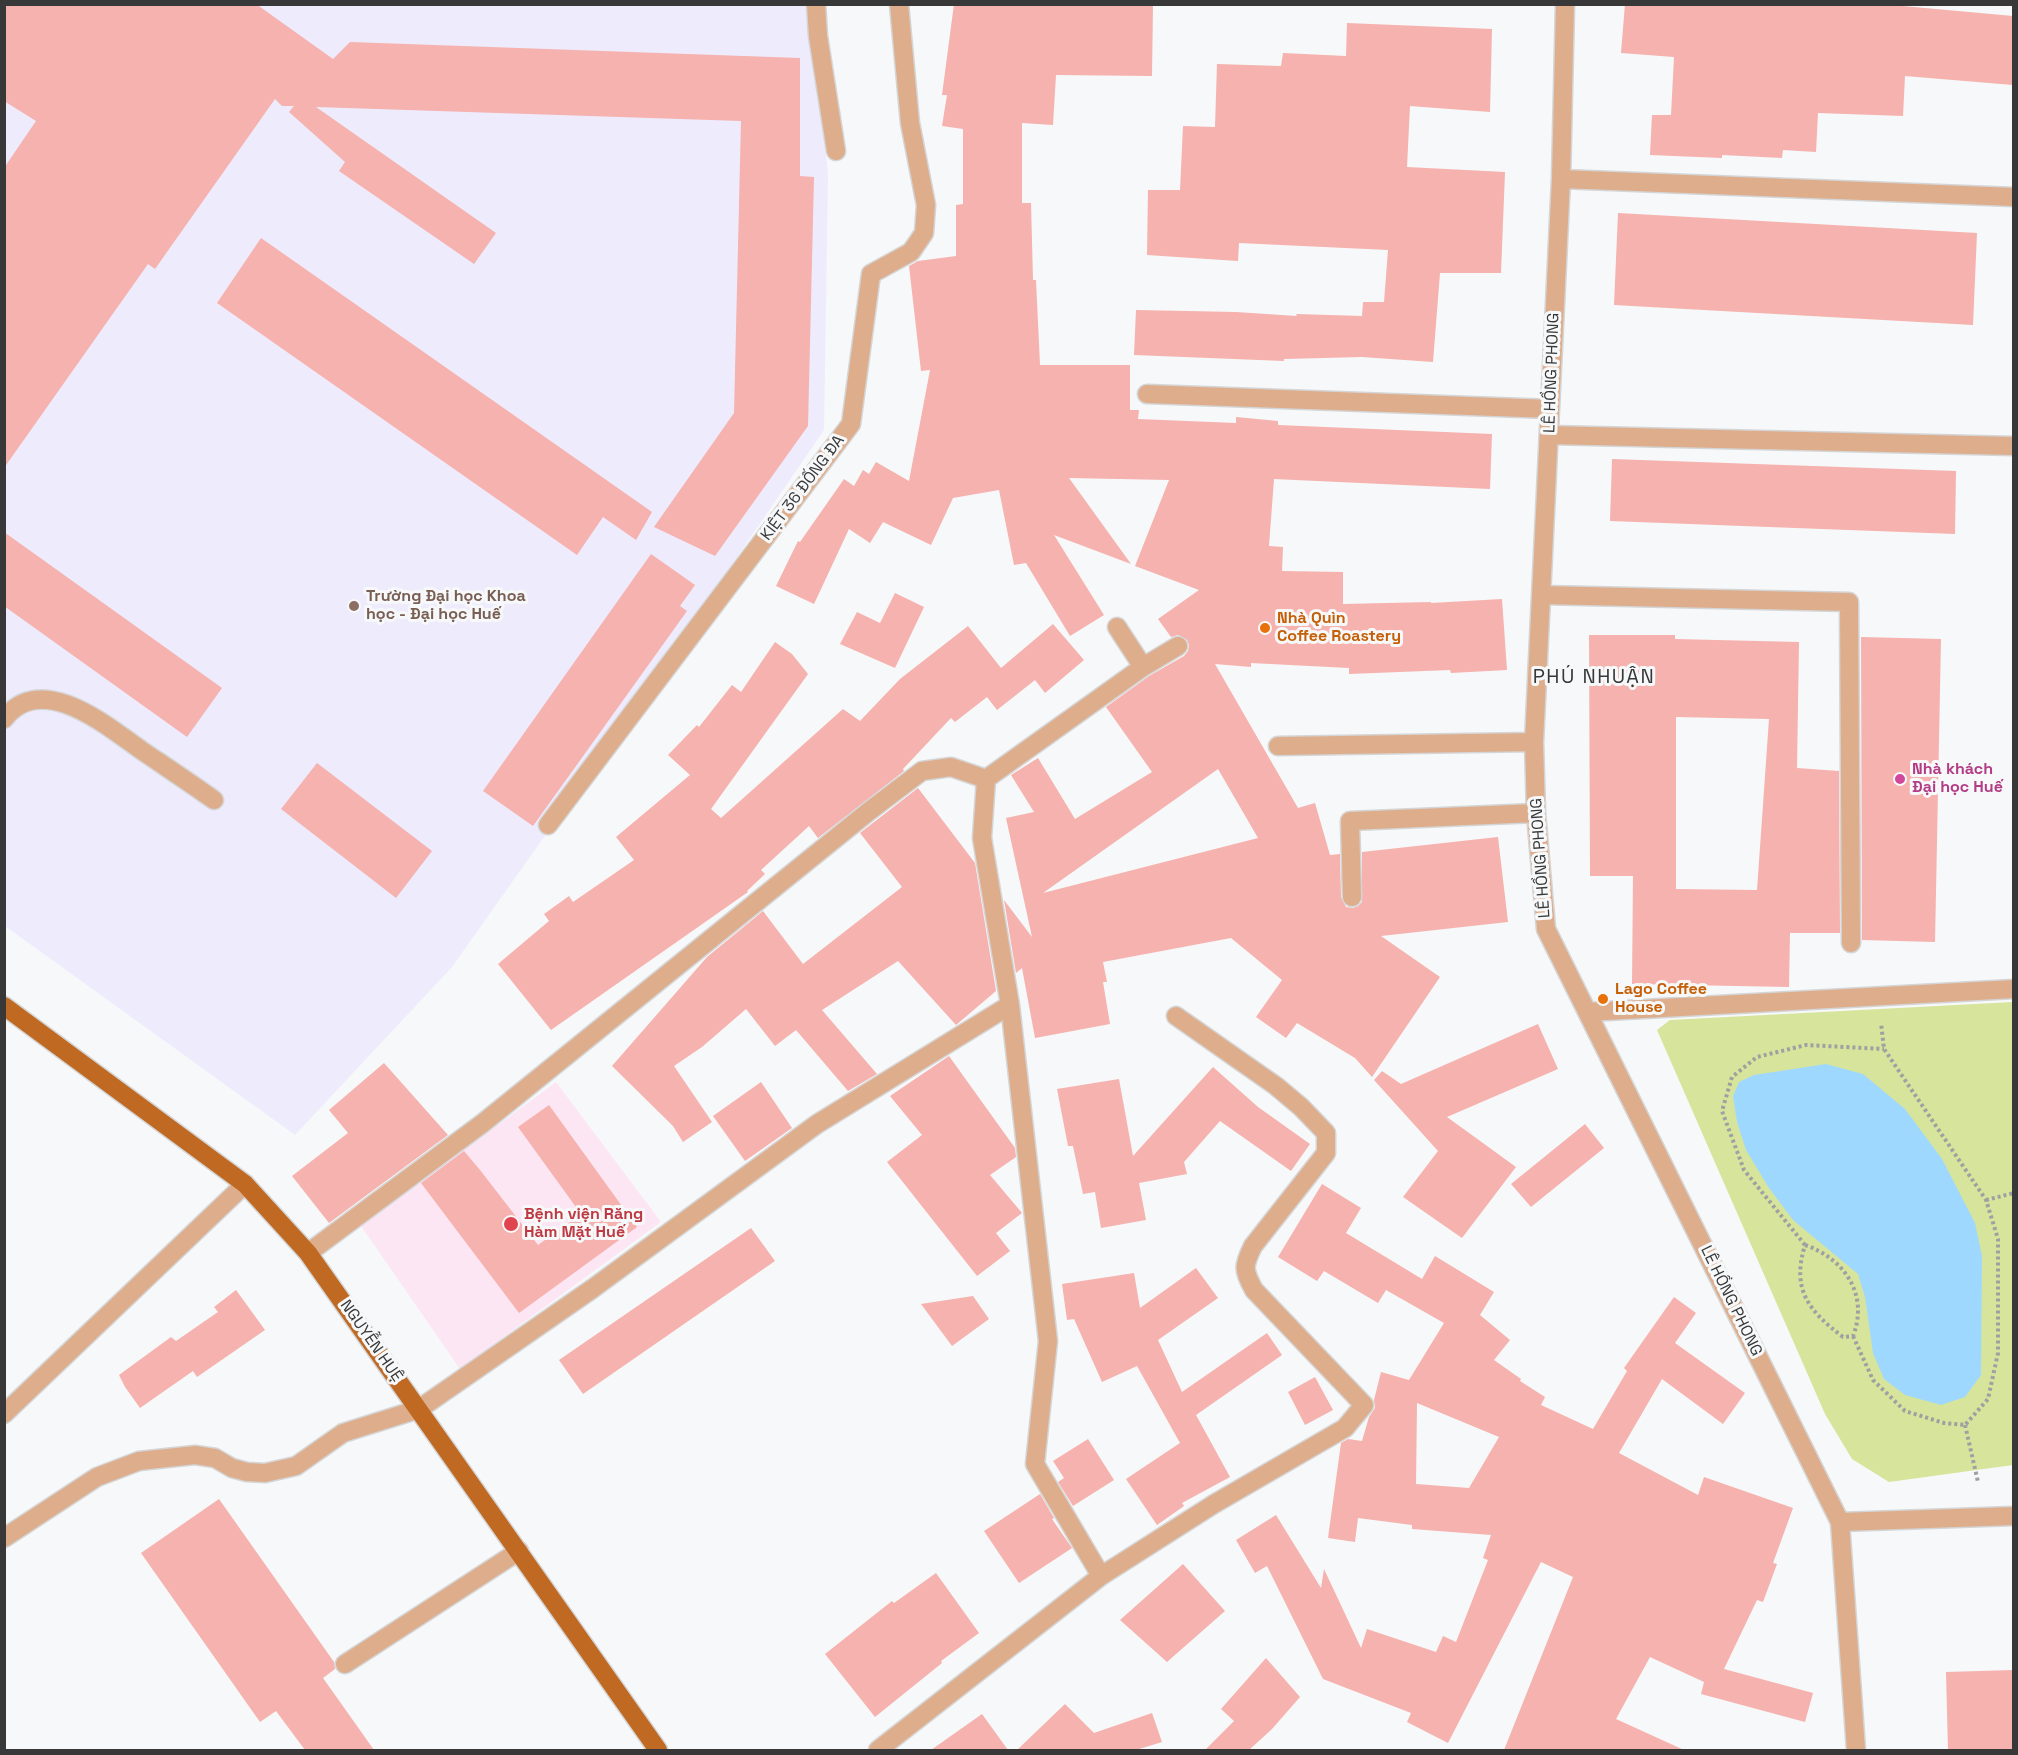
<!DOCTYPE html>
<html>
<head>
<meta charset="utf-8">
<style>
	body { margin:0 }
	#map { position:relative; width:2018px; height:1755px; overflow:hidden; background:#f7f8f9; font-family:"Space Grotesk",sans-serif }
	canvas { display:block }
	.frame { position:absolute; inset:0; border:6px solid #383839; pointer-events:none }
</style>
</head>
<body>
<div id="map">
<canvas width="2018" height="1755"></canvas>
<div class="frame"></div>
</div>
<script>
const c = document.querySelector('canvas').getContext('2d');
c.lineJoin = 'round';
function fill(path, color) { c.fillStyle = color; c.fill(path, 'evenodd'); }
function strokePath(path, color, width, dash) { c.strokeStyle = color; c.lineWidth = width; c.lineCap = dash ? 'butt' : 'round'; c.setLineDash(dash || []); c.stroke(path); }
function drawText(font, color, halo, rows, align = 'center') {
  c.font = font + ' "Space Grotesk",sans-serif'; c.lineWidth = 6; c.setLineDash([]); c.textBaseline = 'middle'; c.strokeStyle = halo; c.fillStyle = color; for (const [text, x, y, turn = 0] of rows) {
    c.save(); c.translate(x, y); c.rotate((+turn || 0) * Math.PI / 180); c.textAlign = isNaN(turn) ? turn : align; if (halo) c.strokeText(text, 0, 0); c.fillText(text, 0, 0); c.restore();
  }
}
const education = new Path2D(`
	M5,5H809L828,173L824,430L583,782L452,967L295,1135L5,926Z`);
const medical = new Path2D(`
	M556,1082L661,1222L460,1369L361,1226Z`);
const green = new Path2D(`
	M2013,1002V1465L1889,1482L1852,1459L1825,1414L1657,1030L1670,1020Z`);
const water = new Path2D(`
	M1826,1064L1863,1074L1905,1109L1942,1159L1975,1223L1982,1256L1981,1375L1965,1397L1941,1405L1905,1395L1884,1379L1873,1353L1865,1297L1858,1274L1793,1220L1769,1188L1746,1150L1737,1122L1733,1096L1739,1082L1754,1075Z`);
const building = new Path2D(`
	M4,4H256L333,59L350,42L800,58V176L814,177L808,426L715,556L654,527L734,413L741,121L316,107L496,233L474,264L339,171L345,162L289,112L294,106H282L275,99L155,269L148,264L4,468V168L36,121L4,101Z
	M954,4H1153L1152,76L1056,75L1053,125L1022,123V203H1031L1033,280H1036L1040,365H1130V410H1139L1138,419L1236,423V417L1278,421V425L1492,434L1490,489L1274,479L1269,546L1283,547L1282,571L1343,572V604L1431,602V603L1502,599L1507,670L1451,673L1450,670L1349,674V668L1251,663V667L1215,664L1298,808L1315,803L1330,855L1340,854L1341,897L1346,907L1353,908L1358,906L1362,902V852L1498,837L1508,922L1381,936L1440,977L1372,1077L1355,1058L1297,1023L1286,1038L1256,1017L1282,980L1231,938L1103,962L1107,982H1103L1110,1024L1035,1038L1022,968L1016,973L1004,900L1032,937L1006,818L1034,812L1011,775L1038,758L1075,819L1152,772L1106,707L1149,676L1184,656L1188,651L1189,645L1187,640L1178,635L1171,637L1158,619L1199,590L1135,566L1169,480L1069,478L1131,564L1054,535L1104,615L1070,636L1026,563L1014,565L999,490L953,498L931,545L883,522L870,543L849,529L814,604L776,586L798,541L800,542L844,479L854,486L863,470L869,474L876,462L909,481L930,370L921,371L909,266L918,261L956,256V205L963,204V129L942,126L947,95H942ZM1218,769L1258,838L1043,893Z
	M1625,4H1881L2013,16V85L1905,76L1903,116L1818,113L1816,152L1783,150L1782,158L1722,155V158L1650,155L1652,115H1671L1674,57L1621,53Z
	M1347,23L1492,29L1490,112L1410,106L1407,167L1505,172L1501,273H1440L1433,362L1362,357L1284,359V361L1134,355L1136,310L1236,312L1297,316L1296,314L1362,316L1363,302H1384L1388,250L1239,243L1238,261L1147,255L1148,190H1180L1183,126L1215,127L1217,64L1281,66L1283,53L1346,56Z
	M1618,213L1977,233L1973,325L1614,305Z
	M261,238L652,512L636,540L603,517L577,555L217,303Z
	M1612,459L1956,471L1955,534L1610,521Z
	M4,532L222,688L187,737L4,606Z
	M651,554L695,585L680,606L687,611L533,826L483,791Z
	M895,593L924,607L895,668L840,644L857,612L880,623Z
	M1053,624L1084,660L1045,693L1035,680L997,710L987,697L955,722L951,718L903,769L904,771L818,838L809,826L761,870L765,874L747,891L748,892L551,1030L498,964L549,921L544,914L569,896L573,902L634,860L616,837L690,775L668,755L697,725L699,727L732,685L741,692L775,642L792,654L808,674L711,809L721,818L843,709L860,721L900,679L968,626L1001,668Z
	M1589,635H1675V639L1799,642L1797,768L1839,771L1840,933H1790L1789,987L1632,984L1633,876H1590ZM1676,717L1769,719L1757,890L1676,889Z
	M1861,637L1941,639L1935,942L1862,940Z
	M317,763L432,851L396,898L281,809Z
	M918,788L975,863L996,991L956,1025L898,961L822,1010L877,1074L848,1091L796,1030L775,1046L746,1009L702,1047L674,1066L712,1122L683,1142L673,1126L612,1066L707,957L763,911L803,964L902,887L860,833Z
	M1538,1024L1558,1069L1447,1117L1516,1167L1462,1238L1403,1197L1438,1151L1374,1080L1382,1071L1401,1084Z
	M949,1056L1015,1148L1016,1157L990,1175L1022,1213L996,1233L1010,1251L977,1276L887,1162L922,1135L890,1096Z
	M384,1063L448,1135L329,1223L292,1176L348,1133L329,1110Z
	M1213,1067L1258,1107L1310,1144L1291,1171L1220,1121L1184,1162L1187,1174L1139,1183L1146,1220L1101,1228L1095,1192L1083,1194L1073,1146H1068L1057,1089L1119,1079L1133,1156Z
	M761,1082L792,1128L745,1161L713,1116Z
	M549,1105L637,1227L519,1313L421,1183L464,1151L480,1170L538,1245L581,1214L518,1127Z
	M1585,1124L1604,1148L1531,1207L1511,1184Z
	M1322,1184L1361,1208L1346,1233L1422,1279L1435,1256L1494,1292L1480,1315L1510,1340L1494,1360L1521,1379L1520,1381L1545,1397L1541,1405L1593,1429L1627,1371L1624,1368L1674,1297L1696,1313L1675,1343L1745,1393L1723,1424L1662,1379L1619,1453L1698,1495L1704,1477L1793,1508L1773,1563L1777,1564L1763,1602L1757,1600L1724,1669L1813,1693L1805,1722L1701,1694L1704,1682L1650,1657L1616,1719L1684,1750H1504L1573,1577L1541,1562L1448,1743L1407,1722L1411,1713L1323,1679L1267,1566L1255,1573L1236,1540L1276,1515L1321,1588L1324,1569L1361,1648L1367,1629L1436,1652L1443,1636L1456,1642L1488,1560L1483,1558L1491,1535L1412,1529V1525L1358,1518L1355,1542L1328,1538L1341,1443L1348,1439L1362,1441L1369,1417L1375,1408L1374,1400L1381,1372L1409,1380L1444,1323L1386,1290L1378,1303L1324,1271L1317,1281L1278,1257ZM1417,1403L1499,1437L1469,1488L1416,1484Z
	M751,1228L775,1261L583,1394L559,1360Z
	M1196,1268L1218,1298L1158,1340L1182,1392L1267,1333L1282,1355L1196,1415L1230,1477L1182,1503L1184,1506L1157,1525L1126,1479L1180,1443L1137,1366L1102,1382L1074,1319L1067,1320L1062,1284L1134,1273L1140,1308Z
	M236,1290L265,1330L197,1377L193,1371L140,1408L125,1387L119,1375L171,1337L176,1341L218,1312L214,1307Z
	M973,1296L989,1319L952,1346L921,1304Z
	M1315,1377L1333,1410L1305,1425L1288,1392Z
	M1088,1439L1114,1480L1073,1506L1058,1482L1064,1478L1053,1461Z
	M1040,1494L1054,1518L1052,1519L1072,1548L1019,1583L984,1531Z
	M219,1499L334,1662L335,1669L323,1678L374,1750H305L276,1711L260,1722L141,1553Z
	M1183,1564L1225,1611L1167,1662L1120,1620Z
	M936,1573L979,1633L941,1661L942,1663L875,1717L825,1654L892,1601L894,1603Z
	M1266,1658L1300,1697L1272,1729L1249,1750H1205L1234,1721L1221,1709Z
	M2013,1670V1750H1948L1946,1672Z
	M1065,1704L1094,1733L1152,1713L1162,1742L1136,1750H1017Z
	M982,1714L1008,1750H931Z`);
const path = new Path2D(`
	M1986,1200L2014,1193
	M1805,1245L1744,1170L1722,1111L1732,1077L1757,1057L1806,1045L1884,1049
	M1805,1245C1845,1259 1869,1295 1853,1336L1843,1337C1809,1311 1791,1290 1805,1245Z
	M1853,1336L1873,1380L1905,1411L1944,1423L1965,1425L1988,1399L1998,1353V1239L1986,1200L1884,1049L1881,1023
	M1965,1425L1978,1482`);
const minor = new Path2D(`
	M816,4L818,36L836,151
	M1565,4L1561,179L1534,742L1536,813L1546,929L1840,1522L1856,1750
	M1561,179L2014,197
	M1147,394L1550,409
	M1549,435L2014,446
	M1542,595L1849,602L1851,943
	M1117,627L1143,667
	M4,719C41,670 107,726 141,750C166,767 190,783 214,800
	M1278,746L1534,742
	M548,825L851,424L871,274L911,252L924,233L926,205L910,123L899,4
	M1352,897L1350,821L1536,813
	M1588,1012L2014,989
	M308,1253L483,1123L868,812L922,771L951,767L986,779
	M4,1414L245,1184
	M1840,1522L2014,1516
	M4,1538L97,1477L139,1461L195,1455L215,1458L232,1468L247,1472L265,1473L296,1466L343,1433L419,1409L592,1289L817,1124L1010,1005
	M1101,1576L1035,1464L1048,1341L1010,1005L982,838L986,779L1143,667L1178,646
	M345,1664L519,1551
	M878,1750L1101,1576L1214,1504L1345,1428L1364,1405L1254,1290C1243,1270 1243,1266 1253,1246L1326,1153V1133L1301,1107L1276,1086L1176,1016`);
const major = new Path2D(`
	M4,1006L245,1184L308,1253L658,1750`);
const markers = [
	[354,606,6,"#8d6e63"],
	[1265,628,6,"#e8710a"],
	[1900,779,6,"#d1479c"],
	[1603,999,6,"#e8710a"],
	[511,1224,8,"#e0444e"]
];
const streetNames = [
	["LÊ HỒNG PHONG",1552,373,-88],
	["KIỆT 36 ĐỐNG ĐA",803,488,-53],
	["LÊ HỒNG PHONG",1541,858,-94],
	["LÊ HỒNG PHONG",1731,1301,64],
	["NGUYỄN HUỆ",371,1341,55]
];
const educationNames = [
	["Trường Đại học Khoa",366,597],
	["học - Đại học Huế",366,615]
];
const foodNames = [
	["Nhà Quìn",1277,619],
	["Coffee Roastery",1277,637],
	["Lago Coffee",1615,990],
	["House",1615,1008]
];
const hotelNames = [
	["Nhà khách",1912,770],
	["Đại học Huế",1912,788]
];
const healthNames = [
	["Bệnh viện Răng",524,1215],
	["Hàm Mặt Huế",524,1233]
];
const quarterNames = [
	["PHÚ NHUẬN",1594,678]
];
fill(education, '#eeebfd');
fill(medical, '#fde6f3');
fill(green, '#d7e49b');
fill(water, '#9fd8ff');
fill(building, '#f5b2ae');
strokePath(minor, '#d5d5d6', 21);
strokePath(major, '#d5d5d6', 21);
strokePath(path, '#9fa0a1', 4, [3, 3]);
strokePath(minor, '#ddad8c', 18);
strokePath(major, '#bf6922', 18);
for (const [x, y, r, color] of markers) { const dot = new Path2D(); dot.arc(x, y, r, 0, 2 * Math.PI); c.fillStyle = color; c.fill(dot); strokePath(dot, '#f7f8f9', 2); }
drawText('16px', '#383839', '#f7f8f9', streetNames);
drawText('bold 16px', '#785e54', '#f7f8f9', educationNames, 'left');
drawText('bold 16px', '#c56008', '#f7f8f9', foodNames, 'left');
drawText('bold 16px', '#b23c85', '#f7f8f9', hotelNames, 'left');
drawText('bold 16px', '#be3a42', '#f7f8f9', healthNames, 'left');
c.letterSpacing = '1.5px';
drawText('20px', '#383839', '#f7f8f9', quarterNames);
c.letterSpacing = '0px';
</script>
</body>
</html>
